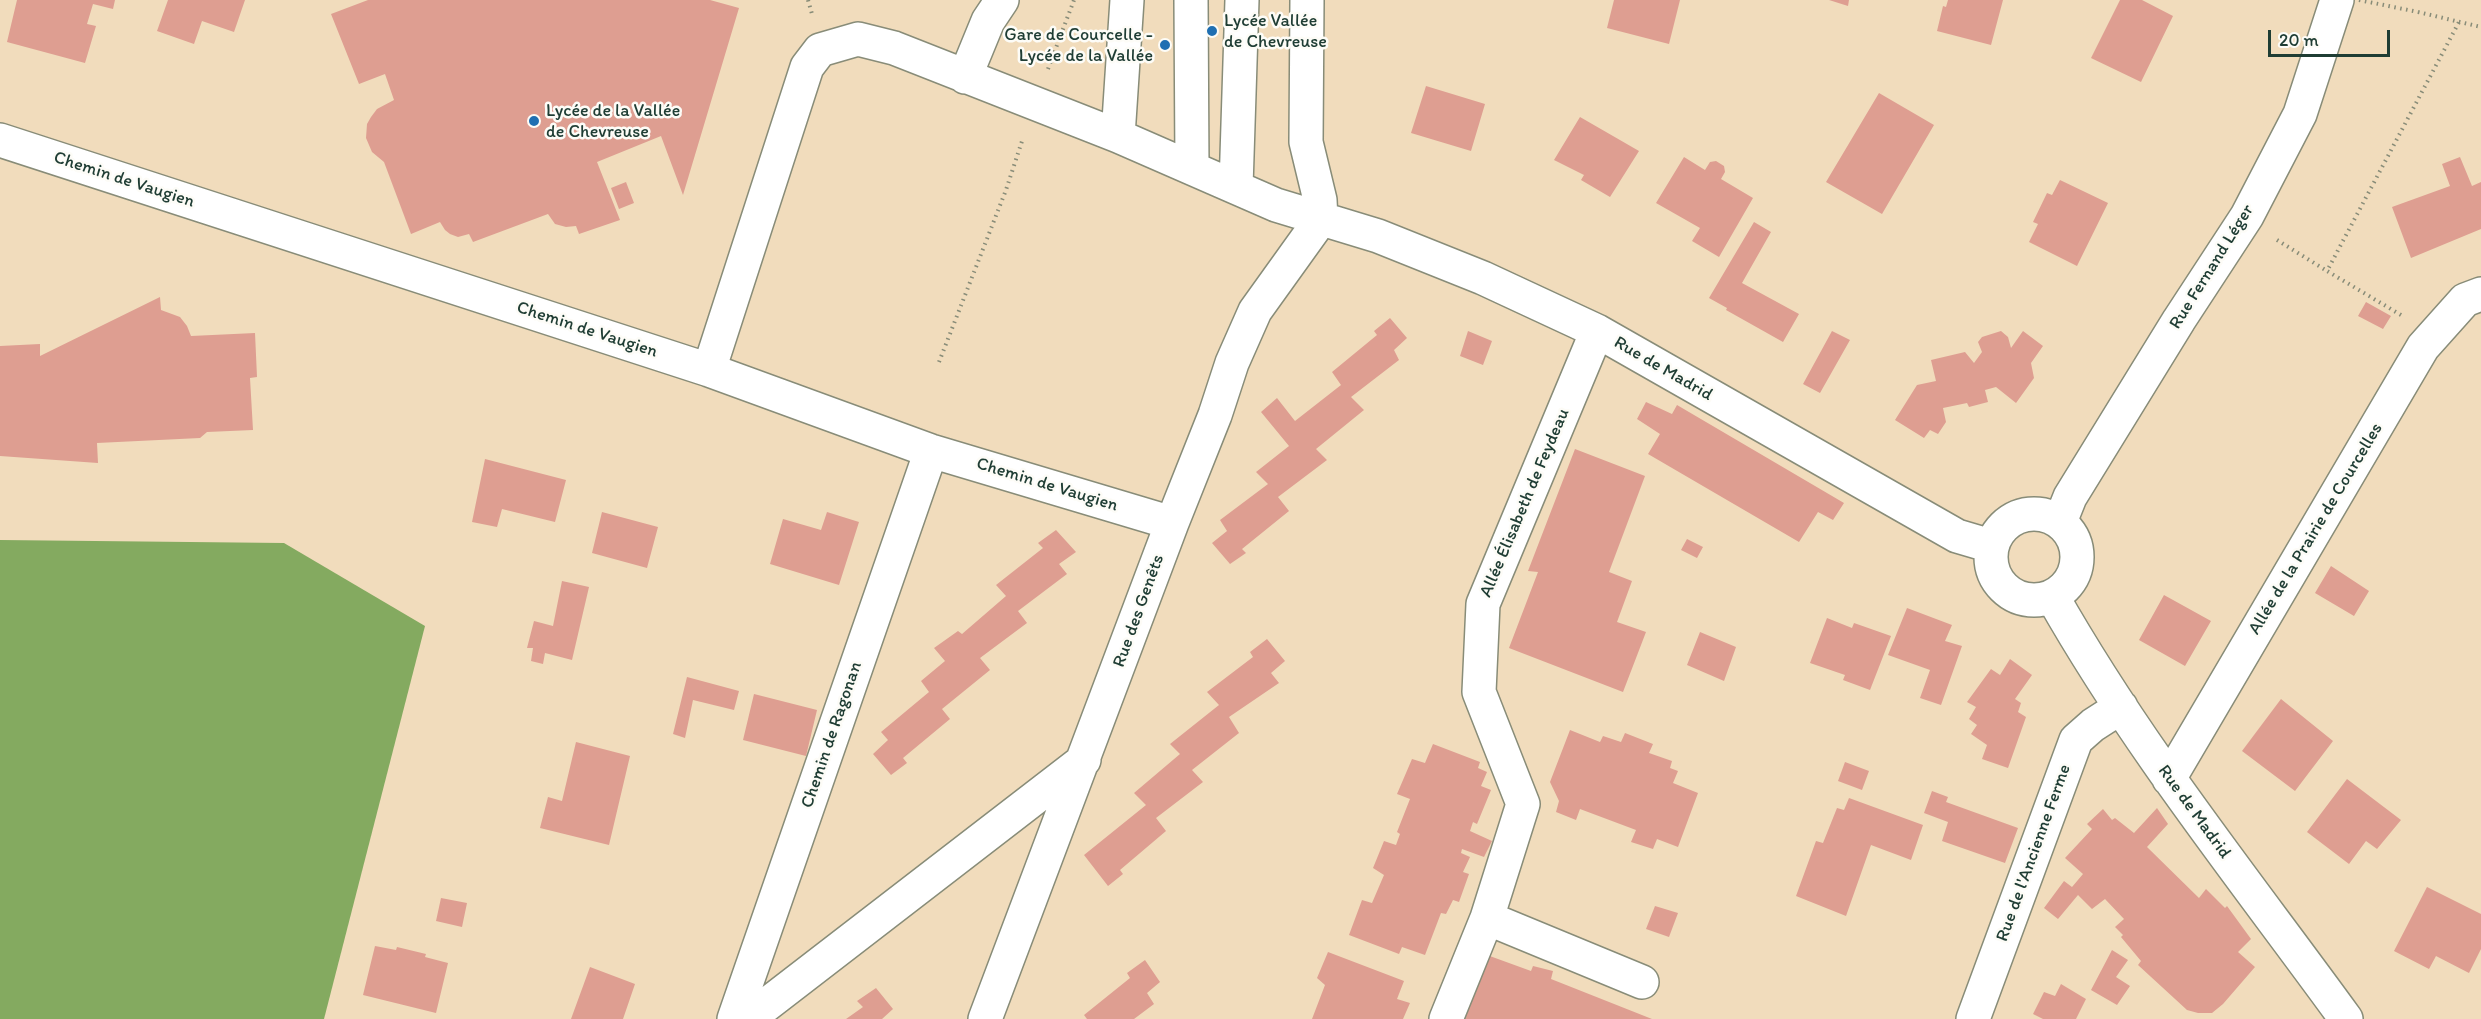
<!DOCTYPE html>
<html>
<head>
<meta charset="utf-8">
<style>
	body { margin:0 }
	#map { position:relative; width:2481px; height:1019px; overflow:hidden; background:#f1dcbc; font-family:Itim,sans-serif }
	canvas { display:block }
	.scale { position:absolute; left:2268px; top:30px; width:122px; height:27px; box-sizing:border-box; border:3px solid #1f3d34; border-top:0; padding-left:8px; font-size:18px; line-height:21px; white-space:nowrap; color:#1f3d34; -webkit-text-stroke:4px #fdfcf7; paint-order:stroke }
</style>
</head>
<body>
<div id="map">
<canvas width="2481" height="1019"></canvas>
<div class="scale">20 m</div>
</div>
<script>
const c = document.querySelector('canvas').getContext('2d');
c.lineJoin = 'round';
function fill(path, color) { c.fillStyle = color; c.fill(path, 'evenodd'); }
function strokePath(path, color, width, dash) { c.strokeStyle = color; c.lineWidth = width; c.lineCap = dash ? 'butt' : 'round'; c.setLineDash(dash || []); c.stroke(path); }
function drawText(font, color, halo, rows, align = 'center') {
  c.font = font + ' Itim,sans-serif'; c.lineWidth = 5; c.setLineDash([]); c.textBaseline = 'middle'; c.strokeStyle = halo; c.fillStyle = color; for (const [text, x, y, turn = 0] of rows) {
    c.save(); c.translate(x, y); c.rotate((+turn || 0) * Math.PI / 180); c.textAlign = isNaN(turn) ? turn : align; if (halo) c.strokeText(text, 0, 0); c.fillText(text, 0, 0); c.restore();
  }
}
const forest = new Path2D(`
	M0,540L284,543L425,626L324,1019H0Z`);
const building = new Path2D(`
	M17,0H115L113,9L93,4L87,24L96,26L85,63L7,42Z
	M168,0H245L234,32L202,21L194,44L157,31Z
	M368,0H710L739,8L683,195L661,136L597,162L620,220L579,234L576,226L566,227L555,224L548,214L473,242L469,234L458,237L450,234L445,230L440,222L411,234L384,162L372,152L366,138L367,124L371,117L377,109L394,100L385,74L359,84L331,14Z
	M1614,0H1680L1669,44L1607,28Z
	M1829,0H1849L1848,6Z
	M1948,0H2003L1991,45L1937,31L1943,6L1946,7Z
	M2120,0H2142L2173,16L2141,82L2091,58Z
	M1426,86L1485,104L1471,151L1411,133Z
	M1879,93L1934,125L1882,214L1826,182Z
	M1580,117L1639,151L1610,197L1581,180L1584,175L1554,160Z
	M1684,157L1705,170L1710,162L1716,161L1724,166L1725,172L1721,179L1753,198L1719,257L1692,241L1700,228L1656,203Z
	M2460,157L2472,186L2481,182V229L2411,258L2392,207L2450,186L2442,164Z
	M2060,180L2108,203L2077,266L2029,242L2038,224L2033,222L2047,193L2052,195Z
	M626,182L634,203L619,209L611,188Z
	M1754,222L1771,232L1742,283L1799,314L1783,342L1726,310L1727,308L1709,298Z
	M160,297L161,310L180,317L187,326L191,336L255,333L257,377L250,378L253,430L207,432L200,438L97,443L98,463L0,456V346L40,344V356Z
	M2366,302L2391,316L2383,329L2358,316Z
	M1390,318L1407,338L1394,350L1399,360L1351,397L1364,410L1316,449L1327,460L1278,497L1289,511L1242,549L1246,553L1230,564L1212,543L1227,531L1220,520L1268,484L1256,472L1289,446L1261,412L1277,398L1295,421L1341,385L1332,372L1377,335L1374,331Z
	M1468,331L1492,341L1483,365L1460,356Z
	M1832,331L1850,340L1820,393L1803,384Z
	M2001,331L2008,337L2011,348L2023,331L2043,346L2031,363L2034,378L2016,403L1996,387L1985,390L1988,402L1969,407L1967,403L1943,408L1946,422L1938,434L1930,430L1924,438L1895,420L1917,385L1936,381L1931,360L1965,352L1974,363L1982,352L1978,342L1982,337Z
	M1646,402L1672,414L1677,405L1844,503L1833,520L1818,512L1799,542L1648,454L1660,434L1637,419Z
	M1575,449L1645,476L1609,572L1632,581L1617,622L1646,632L1623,692L1509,648L1538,572L1528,571Z
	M485,459L566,480L555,522L502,509L497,527L472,522Z
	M602,512L658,527L647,568L592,553Z
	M827,512L859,522L839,585L770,564L783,519L821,530Z
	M1056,530L1076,552L1059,564L1067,574L1018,611L1027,623L980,658L990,670L942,709L950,719L903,758L907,763L891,775L873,754L888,740L881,732L929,692L921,681L945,661L934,648L958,631L962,634L1006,596L996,585L1043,548L1038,543Z
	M1687,539L1703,547L1697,558L1681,550Z
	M2331,566L2369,591L2354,616L2315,593Z
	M562,581L589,587L572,660L545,653L543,664L531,661L533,648H527L534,621L553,626Z
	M2164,595L2211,621L2185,666L2139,640Z
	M1907,608L1952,625L1945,641L1962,646L1941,705L1920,698L1930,670L1888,655Z
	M1827,618L1852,628L1854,623L1891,636L1870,690L1843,680L1845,675L1810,663Z
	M1700,632L1736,647L1724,681L1687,665Z
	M1267,639L1285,661L1271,673L1279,683L1229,717L1239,733L1192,770L1203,782L1156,818L1166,831L1120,870L1123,874L1108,886L1084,855L1146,805L1134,793L1180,754L1170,744L1219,705L1207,692L1253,657L1250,652Z
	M2010,659L2032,675L2015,699L2021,703L2018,712L2026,717L2008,768L1982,759L1987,745L1971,734L1977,725L1969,719L1976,707L1967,702L1991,669L2000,675Z
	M687,677L739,691L734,710L693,700L685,738L673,734Z
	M754,694L817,710L806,756L743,740Z
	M2281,699L2333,741L2295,791L2242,751Z
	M1570,730L1600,742L1603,736L1621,742L1625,733L1653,744L1649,753L1672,761L1670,768L1678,771L1673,783L1698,793L1678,847L1657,839L1653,849L1631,842L1636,830L1580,809L1576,820L1556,812L1559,801L1550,782Z
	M576,742L630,756L609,845L540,828L548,797L562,801Z
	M1433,744L1480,762L1478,768L1487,772L1481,786L1491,790L1477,824L1473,822L1470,831L1492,841L1484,857L1462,849L1461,853L1470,857L1463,872L1469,874L1459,902L1453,900L1446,914L1441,913L1425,955L1402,947L1399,954L1349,935L1362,900L1372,903L1384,875L1373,868L1384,841L1396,845L1400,834L1397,832L1410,799L1397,794L1412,759L1425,763Z
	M1845,762L1869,771L1862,790L1838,781Z
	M2347,779L2401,820L2377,849L2366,841L2349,864L2307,832Z
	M1932,791L1948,797L1946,802L2018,828L2005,863L1942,841L1948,822L1924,813Z
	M1849,798L1923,825L1911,860L1871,845L1846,916L1796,896L1816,841L1823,843L1837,808L1844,810Z
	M2157,808L2168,824L2147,847L2199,898L2206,889L2225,908L2227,906L2251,939L2238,952L2255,967L2223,1004L2212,1013H2198L2187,1010L2138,965L2141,961L2121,937L2123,935L2115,927L2124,919L2105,899L2092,909L2078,895L2058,919L2044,908L2064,881L2072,887L2083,874L2065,858L2092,829L2087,824L2103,809L2112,820L2115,818L2134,833Z
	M2427,887L2481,914V949L2469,973L2436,956L2429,969L2394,951Z
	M441,898L467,903L462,927L436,921Z
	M1655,906L1678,913L1669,937L1646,929Z
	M375,946L396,950L397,947L426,954L425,957L448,963L436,1013L363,995Z
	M2112,950L2128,960L2116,977L2130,986L2117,1005L2091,990Z
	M1328,952L1404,981L1397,999L1410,1003L1403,1019H1312L1325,985L1317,978Z
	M1487,955L1531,971L1533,966L1553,971L1551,979L1652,1019H1462Z
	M1145,960L1160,982L1147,993L1154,1004L1134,1019H1087L1084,1015L1130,978L1127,973Z
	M590,967L635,984L623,1019H571Z
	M2061,984L2086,999L2076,1019H2043L2033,1014L2044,992L2055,996Z
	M876,988L893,1009L882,1019H846L863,1007L857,1001Z`);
const path = new Path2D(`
	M808,0L812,14
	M2418,12L2481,27
	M1048,69L1074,0
	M2277,240L2327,271
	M2401,315L2327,271L2459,22
	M939,362L1006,190L1023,138`);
const minor = new Path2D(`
	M1191,0L1192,167
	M1307,0L1306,142L1320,200L1321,219
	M965,77L988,21L1002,0
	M1118,136L1127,0
	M0,140L709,370L931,451L1172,523
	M1236,187L1242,0
	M1597,331L1483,604L1479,692L1523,804L1487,918L1642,982
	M709,370L807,67L820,50L858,39L894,48L1118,136L1276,205L1378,236L1483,278L1597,331L1957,536L1991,546
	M1991 557a43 43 0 1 1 86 0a43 43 0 1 1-86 0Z
	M2060,522L2070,497L2179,320L2247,216L2300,114L2337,0
	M2052,596C2137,746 2245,880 2346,1019
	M2169,779L2423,347L2465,300L2481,294
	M734,1019L931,451
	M748,1019L1084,760
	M985,1019L1172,523L1215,415L1232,363L1255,311L1321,219
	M1446,1019L1487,918
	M1973,1019L2076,740L2093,725L2121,707`);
const pathBridge = new Path2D(`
	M2359,0L2418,12`);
const markers = [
	[1212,31,6,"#1f6fb2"],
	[1165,45,6,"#1f6fb2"],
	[534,121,6,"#1f6fb2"]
];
const poiNames = [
	["Lycée Vallée",1224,21],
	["de Chevreuse",1224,42],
	["Gare de Courcelle -",1153,35,"right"],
	["Lycée de la Vallée",1153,56,"right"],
	["Lycée de la Vallée",546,111],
	["de Chevreuse",546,132]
];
const streetNames = [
	["Chemin de Vaugien",124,180,18],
	["Rue Fernand Léger",2212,267,-58],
	["Chemin de Vaugien",587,330,18],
	["Rue de Madrid",1663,369,30],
	["Chemin de Vaugien",1047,485,17],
	["Allée Élisabeth de Feydeau",1525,503,-67],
	["Allée de la Prairie de Courcelles",2316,529,-59],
	["Rue des Genêts",1139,611,-70],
	["Chemin de Ragonan",832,735,-71],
	["Rue de Madrid",2194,812,54],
	["Rue de l'Ancienne Ferme",2034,853,-70]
];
fill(forest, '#84aa60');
fill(building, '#de9e91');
strokePath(minor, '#888c78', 36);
strokePath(path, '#888c78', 4, [1.5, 4.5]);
strokePath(minor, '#fff', 33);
strokePath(pathBridge, '#888c78', 4, [1.5, 4.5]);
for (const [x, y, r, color] of markers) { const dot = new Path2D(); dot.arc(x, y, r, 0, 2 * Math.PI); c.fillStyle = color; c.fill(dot); strokePath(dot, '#fdfcf7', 2); }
drawText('18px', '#1f3d34', '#fdfcf7', poiNames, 'left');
drawText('18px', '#1f3d34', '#fdfcf7', streetNames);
</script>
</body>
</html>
